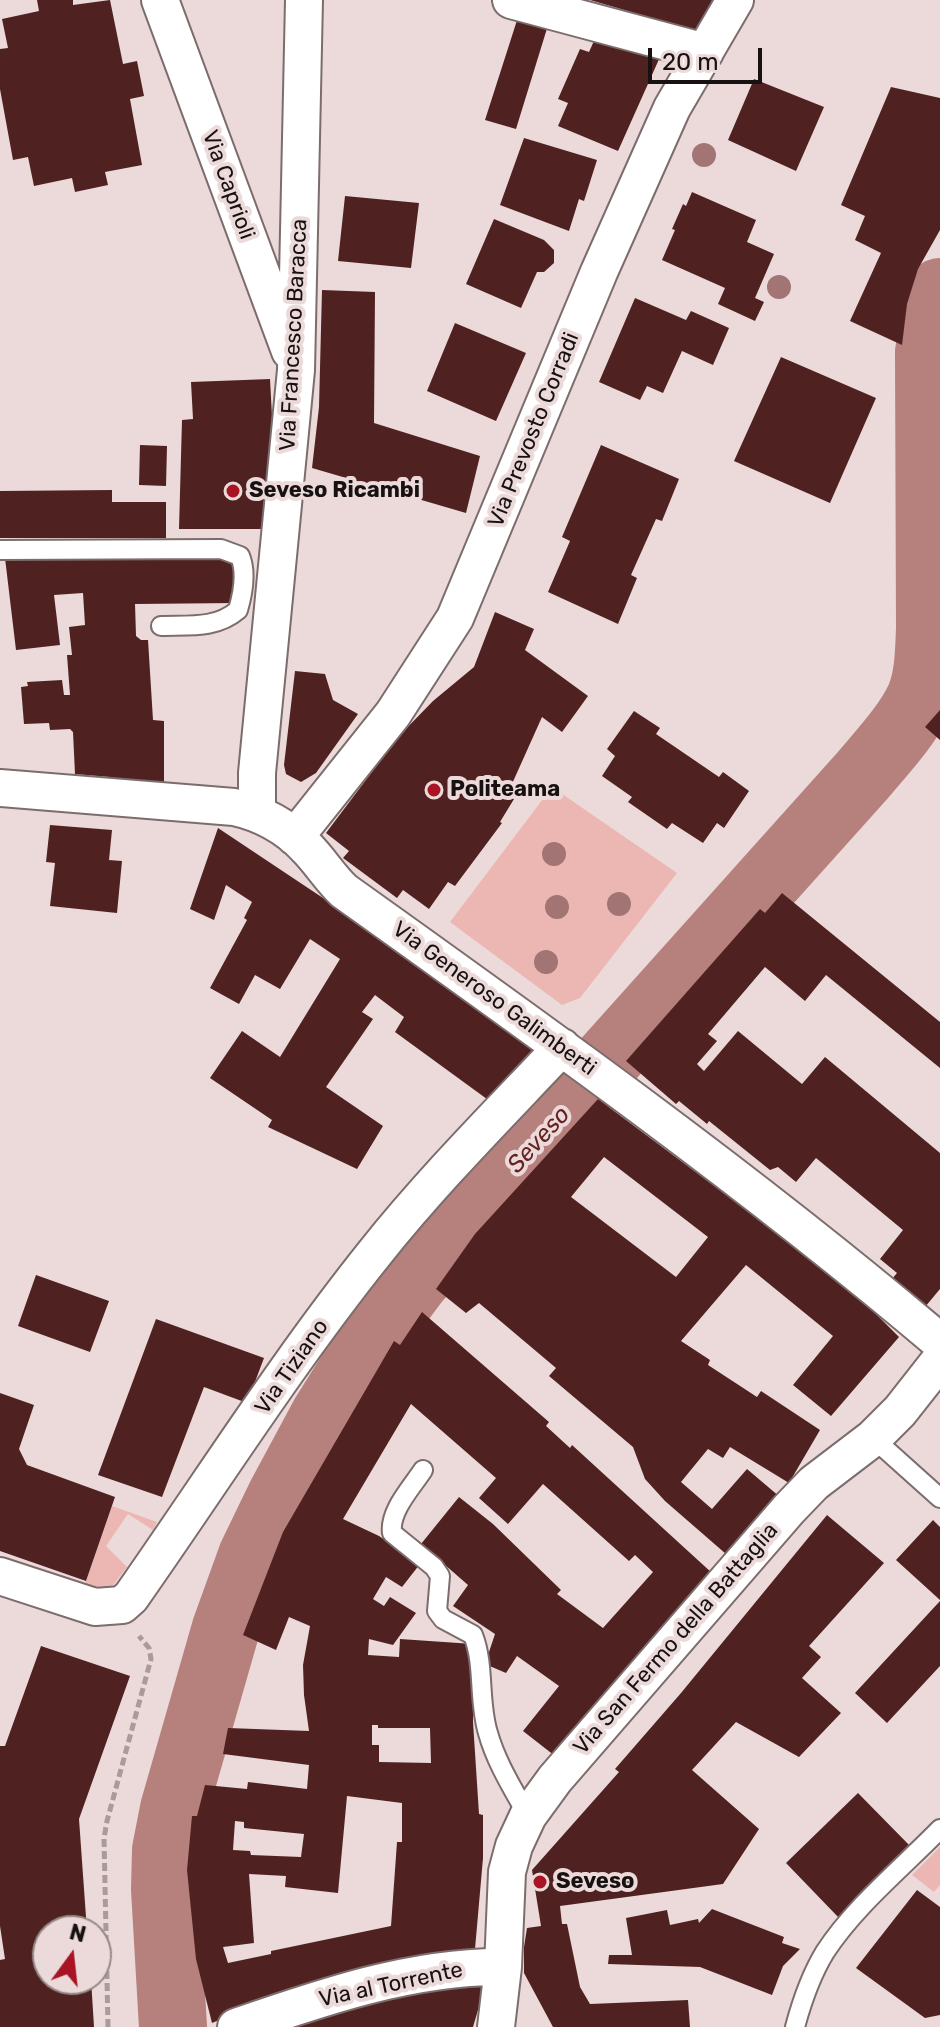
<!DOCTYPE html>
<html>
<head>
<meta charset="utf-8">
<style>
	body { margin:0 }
	#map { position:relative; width:940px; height:2027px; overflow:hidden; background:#ebdad9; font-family:Rubik,sans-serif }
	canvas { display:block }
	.north { position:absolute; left:32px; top:1915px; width:80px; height:80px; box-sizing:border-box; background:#ebdad9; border:2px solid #968a89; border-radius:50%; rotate:15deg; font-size:22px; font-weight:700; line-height:32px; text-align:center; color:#171111 }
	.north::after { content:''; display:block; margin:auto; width:28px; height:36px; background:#a91425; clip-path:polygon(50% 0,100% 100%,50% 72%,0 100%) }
	.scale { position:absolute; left:648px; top:48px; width:114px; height:36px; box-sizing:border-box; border:4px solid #171111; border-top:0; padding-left:10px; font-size:24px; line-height:28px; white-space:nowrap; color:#171111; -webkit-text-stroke:6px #ebdad9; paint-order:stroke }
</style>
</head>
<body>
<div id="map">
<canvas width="940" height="2027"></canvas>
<div class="north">N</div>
<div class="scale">20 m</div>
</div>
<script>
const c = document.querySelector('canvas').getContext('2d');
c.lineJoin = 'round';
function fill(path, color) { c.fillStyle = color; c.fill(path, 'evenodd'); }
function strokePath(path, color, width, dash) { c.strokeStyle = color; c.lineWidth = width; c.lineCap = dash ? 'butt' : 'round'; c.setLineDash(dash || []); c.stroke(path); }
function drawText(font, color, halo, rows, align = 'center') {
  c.font = font + ' Rubik,sans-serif'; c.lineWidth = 8; c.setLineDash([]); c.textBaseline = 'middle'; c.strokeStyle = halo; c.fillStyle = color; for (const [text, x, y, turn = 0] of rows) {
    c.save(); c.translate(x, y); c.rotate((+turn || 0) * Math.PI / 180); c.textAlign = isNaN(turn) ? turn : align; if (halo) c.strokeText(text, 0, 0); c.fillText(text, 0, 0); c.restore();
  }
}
const green = new Path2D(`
	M552,787L677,873L580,998L562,1005L450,922Z
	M112,1506L157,1522L153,1530L128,1514L106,1546L127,1567L110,1589L84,1587Z
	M940,1847V1885L934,1892L912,1875Z`);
const river = new Path2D(`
	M173,2027L165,1889L166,1850L174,1809L226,1628L252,1556L281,1496L324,1416L374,1336L415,1281L603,1065L863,775C883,751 907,726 920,698C929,677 929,651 930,629L929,352L940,292`);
const building = new Path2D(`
	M37,0H73V5L110,0L123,64L137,61L144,96L130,99L142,165L105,172L108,185L75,192L72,178L34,186L28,157L13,160L0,89V49L8,48L2,19L39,11Z
	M590,0H713L696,31Z
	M519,14L549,22L516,129L485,120Z
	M598,32L660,57L618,151L558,126L568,103L558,99L580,49L589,52Z
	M754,79L824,107L796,171L728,140Z
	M891,87L940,98V230L918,269L907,304L902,345L850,321L881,253L855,240L865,216L841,205Z
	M524,138L597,160L584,201L579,199L569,231L500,205Z
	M692,192L756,220L747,242L774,254L755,298L764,302L755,321L718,304L725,288L662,260L675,230L672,229L683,204L686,206Z
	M345,196L419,203L411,268L338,261Z
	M494,219L544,240L554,250V263L544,272H537L521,308L466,284Z
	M322,290L375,292L374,423L480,456L466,513L312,468L319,407Z
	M635,298L686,320L691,311L729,328L713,365L682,351L663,393L647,386L640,400L599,382Z
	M455,323L526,353L496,421L427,391Z
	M781,357L876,398L830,503L734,461Z
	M270,379L272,416L262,529H179L182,420L193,419L191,382Z
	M140,445L167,446L166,486L139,485Z
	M601,445L679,479L662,521L656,519L631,575L637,578L618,624L548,592L570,541L562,537Z
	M112,490V502H166V538H0V491Z
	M93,556V560L236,559V603L135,604L136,636L141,640H148L153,720L164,721V788L110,781L109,777L75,774L73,732L70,729L50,730L49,723L24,724L21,687L28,686L27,682L62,680L64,695H70L67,655H72L69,627L85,625L83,593L54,595L60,645L16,650L5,558Z
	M495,612L534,629L525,650L588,696L562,732L542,717L507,795L514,799L500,822L502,823L455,886L448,882L429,909L403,890L397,898L343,858L349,851L326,833L399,736L433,701L474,667Z
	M295,671L325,674L333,700L358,714L316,773L301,782L286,774L284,765Z
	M940,710V740L925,727Z
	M634,711L660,728L656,734L719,777L723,772L749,791L724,828L717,823L703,843L672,823L667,829L628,802L632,797L602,776L615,756L607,749Z
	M50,825L112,830L109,860L122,861L117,913L50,906L55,863L46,862Z
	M218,828L386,940L533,1050L491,1102L395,1032L404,1017L375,995L362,1012L373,1019L326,1087L383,1126L357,1169L268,1127L272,1120L210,1078L242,1031L280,1057L340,959L310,939L280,989L255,975L239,1004L210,988L247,920L244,918L252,902L226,885L214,920L190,909Z
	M782,893L940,1022V1068L826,975L805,1001L765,967L708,1034L717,1041L697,1064L704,1071L738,1031L802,1084L825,1057L940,1153V1289L925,1307L891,1280L897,1273L880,1259L903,1230L816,1158L796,1182L778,1167L770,1170L709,1121L707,1124L679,1101L676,1104L626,1061L760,909L765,913Z
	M598,1099L792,1244L868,1306L899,1337L831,1416L793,1385L833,1336L746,1265L681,1341L710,1360L708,1365L757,1397L761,1391L820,1430L789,1483L730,1447L723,1458L708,1449L681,1482L712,1509L747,1469L780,1497L726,1554L665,1501L645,1479L633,1447L549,1376L556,1368L479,1303L466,1313L436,1289L475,1234ZM604,1157L708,1237L676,1277L571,1197Z
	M36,1275L109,1301L90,1352L18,1326Z
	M422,1312L549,1422L546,1426L570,1448L572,1445L712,1573L555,1756L523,1731L559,1686L517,1656L506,1673L485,1664L495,1634L453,1606L468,1585L421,1544L459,1497L493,1524L561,1590L557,1594L603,1628L653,1572L635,1555L629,1561L543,1484L508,1524L479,1498L496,1478L411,1404L343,1519L379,1536L420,1564L402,1587L386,1577L373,1599L384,1606L390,1597L416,1613L393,1645L369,1639L368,1655L399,1657L400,1639L473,1644V1722L479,1814L483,1815V1858L475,1949L279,1995L212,2023L196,1959L187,1870L192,1816H197L205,1785L247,1789L248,1782L307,1789L309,1765L223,1754L228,1728L309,1731L304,1695L303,1665L310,1626L289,1617L276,1650L243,1635L283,1532L394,1341L400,1345ZM372,1725H378V1728H430L431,1763L379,1762V1745H372ZM347,1796L402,1803V1842H397L391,1926L271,1951V1954L228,1963L223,1947L254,1943L249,1874L286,1876L285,1887L338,1893ZM235,1821L244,1822V1828L304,1834L301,1857L251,1855L250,1851L233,1850Z
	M156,1319L264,1358L247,1403L204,1387L162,1497L98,1475Z
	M0,1393L34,1405L19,1449L27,1465L115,1497L86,1581L0,1551Z
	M827,1515L884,1563L809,1646L821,1657L802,1678L841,1713L799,1757L736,1722L692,1770L759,1829L723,1884L560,1906L562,1924H567L580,1987L590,2004L688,2000L690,2027H553L524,1973V1947L527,1928L541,1926L532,1870L619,1772L615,1769L681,1693Z
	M933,1520L940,1527V1600L896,1560Z
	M940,1601V1666L887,1723L855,1693Z
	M41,1646L130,1676L79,1819L87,1931H48V1979H91L94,2027H0V1960L5,1959L0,1926V1746H5Z
	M858,1793L911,1847L840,1919L786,1863Z
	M917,1890L940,1907V2015L925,2018L856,1968Z
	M712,1909L784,1937L782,1943L800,1949L783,1966L772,1995L700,1967L608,1964L609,1955H632L626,1918L667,1910L670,1925L698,1919L699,1923Z
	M486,1983L473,2027H271L401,1989Z`);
const path = new Path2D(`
	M108,2027L104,1838L107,1821L151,1659L149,1648L139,1636`);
const service = new Path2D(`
	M0,550L221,549L240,556C247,573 243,593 238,610C216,629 189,625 161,626
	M873,1438L940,1498
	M423,1470C412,1487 389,1511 392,1533L434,1567L440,1576L437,1611L443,1619L473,1635C485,1665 478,1701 488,1733C496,1762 513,1789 528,1816
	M795,2027C802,2001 811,1975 825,1952C855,1906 902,1868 940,1829`);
const minor = new Path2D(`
	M160,0L290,351
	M511,0L705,52
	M0,788L234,807C261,813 287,827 306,847C320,861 330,878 344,891C547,1036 750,1181 940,1342
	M257,812V773L296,370L304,0
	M295,837L393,714L455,618L599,272L672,108L735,0
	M0,1576L95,1607L122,1605L131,1597C211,1483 286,1364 374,1254C432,1181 498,1115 562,1047
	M236,2027C320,1998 412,1966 503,1967
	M496,2027L503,1967L507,1872L514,1846L528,1816L555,1779L789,1509L814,1483L873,1438L900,1411L940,1360`);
const trees = [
	[704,155],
	[779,287],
	[554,854],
	[619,904],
	[557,907],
	[546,962]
];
const markers = [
	[233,491,8,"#a91425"],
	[434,790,8,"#a91425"],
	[540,1882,8,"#a91425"]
];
const streetNames = [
	["Via Caprioli",228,185,70],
	["Via Francesco Baracca",294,335,-87],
	["Via Prevosto Corradi",534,430,-68],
	["Via Generoso Galimberti",494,999,36],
	["Via Tiziano",292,1367,-55],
	["Via San Fermo della Battaglia",676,1639,-49],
	["Via al Torrente",391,1985,-12]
];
const poiNames = [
	["Seveso Ricambi",249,491],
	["Politeama",450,790],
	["Seveso",556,1882]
];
const waterNames = [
	["Seveso",539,1140,-48]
];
fill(green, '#ecb7b3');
strokePath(river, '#b6807c', 68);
fill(building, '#4f2221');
strokePath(service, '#7c6d6c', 22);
strokePath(minor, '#7c6d6c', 40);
strokePath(path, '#a99b9b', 5, [8, 4]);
strokePath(service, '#fff', 18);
strokePath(minor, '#fff', 36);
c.fillStyle = '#a27574';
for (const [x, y] of trees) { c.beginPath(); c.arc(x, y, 12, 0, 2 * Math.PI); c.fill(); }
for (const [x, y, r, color] of markers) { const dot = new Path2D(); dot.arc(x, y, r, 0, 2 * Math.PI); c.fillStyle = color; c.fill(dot); strokePath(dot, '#ebdad9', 3); }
drawText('22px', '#171111', '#ebdad9', streetNames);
drawText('bold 22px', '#171111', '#ebdad9', poiNames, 'left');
drawText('italic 24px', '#652222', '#ebdad9', waterNames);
</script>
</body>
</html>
